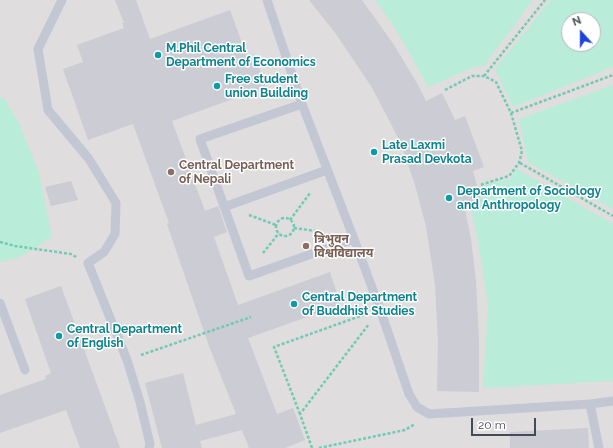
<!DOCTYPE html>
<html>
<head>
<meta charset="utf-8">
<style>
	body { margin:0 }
	#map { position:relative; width:613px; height:448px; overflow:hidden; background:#eeeceb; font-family:Raleway,sans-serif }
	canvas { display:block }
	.north { position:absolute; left:561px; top:12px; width:40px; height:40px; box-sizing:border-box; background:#fff; border:1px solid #b4b7bc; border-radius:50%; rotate:339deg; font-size:11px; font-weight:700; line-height:16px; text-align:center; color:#444a58 }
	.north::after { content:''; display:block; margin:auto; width:14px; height:18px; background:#1c44d8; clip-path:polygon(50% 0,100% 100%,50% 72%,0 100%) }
	.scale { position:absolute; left:471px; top:418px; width:65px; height:18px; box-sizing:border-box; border:2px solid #444a58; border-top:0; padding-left:5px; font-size:12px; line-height:14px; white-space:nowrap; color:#444a58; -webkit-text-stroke:3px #fff; paint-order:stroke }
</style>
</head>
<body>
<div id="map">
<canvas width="613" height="448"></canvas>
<div class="north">N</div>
<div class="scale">20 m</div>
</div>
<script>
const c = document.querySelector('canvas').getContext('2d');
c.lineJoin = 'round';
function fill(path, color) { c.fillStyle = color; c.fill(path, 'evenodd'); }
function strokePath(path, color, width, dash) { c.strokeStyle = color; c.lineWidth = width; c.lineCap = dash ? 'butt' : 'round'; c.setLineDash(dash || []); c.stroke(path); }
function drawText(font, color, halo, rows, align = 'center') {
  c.font = font + ' Raleway,"Noto Sans Devanagari",sans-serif'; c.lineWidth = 3; c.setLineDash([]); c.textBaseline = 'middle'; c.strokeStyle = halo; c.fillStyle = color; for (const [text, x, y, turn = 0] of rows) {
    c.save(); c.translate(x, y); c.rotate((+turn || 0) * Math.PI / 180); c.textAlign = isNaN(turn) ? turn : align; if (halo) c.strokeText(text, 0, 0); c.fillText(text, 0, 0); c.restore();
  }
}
const education = new Path2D(`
	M0,0H613V448H0ZM569,20H593V44H569Z`);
const green = new Path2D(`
	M375,0H533L484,66L471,68L443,81L428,87C412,57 396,26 375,0Z
	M551,0H613V67L513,107L495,69ZM569,20H593V44H569Z
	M613,85V209L528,162L519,119Z
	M0,97L4,98L19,123L39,173L52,237L18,258L0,262Z
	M515,168L613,224V381L483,388L488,305L480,253L470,203L486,196L484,185L511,179Z`);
const building = new Path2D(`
	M115,0H136L150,39L230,10L247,57L254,54L266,87L172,121L205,211L218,206L227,232L214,237L238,305L330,272L341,305L248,338L277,414L293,408L305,440L285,448H249L242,430L200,441L202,448H162L145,383L183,373L196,425L236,414L209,346L167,224L169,223L133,124L88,140L63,69L83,62L77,45L124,28L122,23H124Z
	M309,0H362L394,45L418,85L426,101L442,93L455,120L465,116L484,167L473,171L481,201L464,205L471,239L476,281L479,340V392L437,391L438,341L435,285L426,226L415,185L401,144L391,124L371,86L336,34Z
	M71,181L78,200L51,206L45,187Z
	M61,286L100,393L120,448H80L66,410L0,433V395L46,379L45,376L51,373L25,299Z
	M588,428L589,448H510V432Z`);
const path = new Path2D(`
	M484,76L545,0
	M445,90L472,76H484L496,82L511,113L522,151L519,163L509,176L480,185
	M511,113L613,75
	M520,163L613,216
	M249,215L276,225
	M276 227a9 9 0 1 1 18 0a9 9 0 1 1-18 0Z
	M290,220L310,193
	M294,228L323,232
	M0,242L15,246L71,254L76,257
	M263,253L279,233
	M141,355L251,317
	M300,414L274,347L366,314
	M312,448L300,414L369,324
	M319,448L405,430L415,424`);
const lane = new Path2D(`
	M62,0L38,49L48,110L89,159L116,203L115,234L104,252L88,263L127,360L140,402L150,444L149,448
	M267,0L302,104L354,239L380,309L409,394L417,407L429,414L590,404L613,401
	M302,104L200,139L249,276L354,239
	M224,207L327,170
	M0,303L25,370
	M590,404L599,448`);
const markers = [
	[158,55,4,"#0f9aa8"],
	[217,86,4,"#0f9aa8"],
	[374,152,4,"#0f9aa8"],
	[171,172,4,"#8d6e63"],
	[449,198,4,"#0f9aa8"],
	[306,246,4,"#8d6e63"],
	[294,304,4,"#0f9aa8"],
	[59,336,4,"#0f9aa8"]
];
const cultureNames = [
	["M.Phil Central",166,48],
	["Department of Economics",166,62],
	["Free student",225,79],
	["union Building",225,93],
	["Late Laxmi",382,145],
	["Prasad Devkota",382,159],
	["Department of Sociology",457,191],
	["and Anthropology",457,205],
	["Central Department",302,297],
	["of Buddhist Studies",302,311],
	["Central Department",67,329],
	["of English",67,343]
];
const educationNames = [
	["Central Department",179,165],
	["of Nepali",179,179],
	["त्रिभुवन",314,239],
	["विश्वविद्यालय",314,253]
];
fill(education, '#dfdddd');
fill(green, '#b9edd9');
fill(building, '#cbccd4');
strokePath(path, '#72cab2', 2.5, [3, 2]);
strokePath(lane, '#c2c7d3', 9);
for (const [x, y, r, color] of markers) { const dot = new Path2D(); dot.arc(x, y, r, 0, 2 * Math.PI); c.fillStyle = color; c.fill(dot); strokePath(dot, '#fff', 1.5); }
drawText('bold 12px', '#0d838f', '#fff', cultureNames, 'left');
drawText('bold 12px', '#785e54', '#fff', educationNames, 'left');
</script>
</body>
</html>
